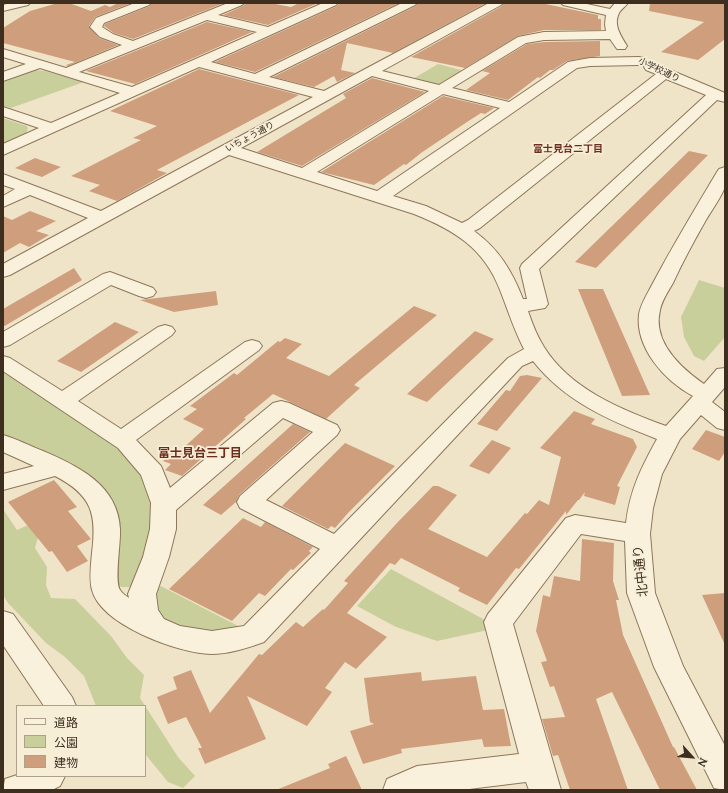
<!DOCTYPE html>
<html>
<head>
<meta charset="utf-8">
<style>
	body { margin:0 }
	#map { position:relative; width:728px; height:793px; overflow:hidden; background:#f0e4c8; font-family:Lora,"Noto Sans JP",serif }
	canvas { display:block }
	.frame { position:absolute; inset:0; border:4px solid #3d2e20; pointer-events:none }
	.legend { position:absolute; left:16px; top:705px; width:130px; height:72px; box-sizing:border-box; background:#f7eed8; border:1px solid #ada18e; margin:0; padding:5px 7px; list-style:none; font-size:12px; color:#3d2e20 }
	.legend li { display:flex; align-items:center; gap:8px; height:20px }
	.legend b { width:20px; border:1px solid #ada18e }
	.north { position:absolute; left:672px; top:737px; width:40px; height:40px; -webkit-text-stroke:3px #f7eed8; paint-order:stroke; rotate:117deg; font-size:11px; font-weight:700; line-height:16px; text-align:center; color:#3d2e20 }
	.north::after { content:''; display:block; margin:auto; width:14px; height:18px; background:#3d2e20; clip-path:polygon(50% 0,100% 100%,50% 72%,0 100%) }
</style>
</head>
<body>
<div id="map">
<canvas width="728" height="793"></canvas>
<div class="frame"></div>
<ul class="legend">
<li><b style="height:5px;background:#faf1dc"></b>道路</li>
<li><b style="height:11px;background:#c9cf9b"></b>公園</li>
<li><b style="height:11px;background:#cf9f7d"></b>建物</li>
</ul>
<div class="north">N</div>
</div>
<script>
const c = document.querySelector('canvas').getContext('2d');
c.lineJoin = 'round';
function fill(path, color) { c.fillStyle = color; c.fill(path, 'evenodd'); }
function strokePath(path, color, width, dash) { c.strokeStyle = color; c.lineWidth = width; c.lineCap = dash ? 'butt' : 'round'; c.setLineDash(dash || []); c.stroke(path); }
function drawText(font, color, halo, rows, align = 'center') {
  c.font = font + ' Lora,"Noto Sans JP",serif'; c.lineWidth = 3.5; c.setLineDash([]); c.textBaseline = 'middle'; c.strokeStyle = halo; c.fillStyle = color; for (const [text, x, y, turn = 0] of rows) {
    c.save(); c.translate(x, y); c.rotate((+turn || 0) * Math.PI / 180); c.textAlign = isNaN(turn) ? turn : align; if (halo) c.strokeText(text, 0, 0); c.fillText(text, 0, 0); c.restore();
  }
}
const green = new Path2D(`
	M438,64L465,71C439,87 441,88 411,80Z
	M35,70L45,71L84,82L11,108L3,106V81Z
	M3,118L27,126L28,129L26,133L3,144Z
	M699,280L725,288V337L704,361L694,356L684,337L681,317Z
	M3,369L120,446L136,463L153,497V531L132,587H122L117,585L110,501L3,435Z
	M3,509L17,530L39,520L40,530L35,548L47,567L46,585L51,598L75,599L111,636L127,658L144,675L140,698L178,757L195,776L183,788L168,782L145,754V706H96L84,676L65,657L46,643L8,603L3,595Z
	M391,569L485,620L488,630L437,641L396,627L357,606Z
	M155,583L244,629L213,635L165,622L154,605Z`);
const building = new Path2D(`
	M58,3H69L91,11L105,5L110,7L118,3H131L95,17L89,26L99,38L118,45L68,66L66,65L75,62L3,43V28L30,11Z
	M152,3H224L133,39L114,33L104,26L105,24L150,6Z
	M246,3H270L291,7L299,3H318L268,25L223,15L243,6Z
	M340,3H399L255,72L215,62L337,6Z
	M418,3H486L393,53L347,43L341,70L355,73L337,82L334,76L314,87L273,77L416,6Z
	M504,3H541L598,15V19H601V30H544L518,36L465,68L411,57L502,6Z
	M650,3H725V39L698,60L661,52L704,22L649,11Z
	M207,22L252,32L135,84L86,71Z
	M600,41V56L567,61L553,70H550L540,78L538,77L508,100L466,90L490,73L482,71L527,44L544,42Z
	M199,69L299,95L157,170L167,173L117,201L89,191L100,185L71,176L141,140L133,138L157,126L110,111Z
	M372,78L425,92L302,166L257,152L346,98L343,94Z
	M443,96L494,108L485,114L481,113L467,122L421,153L406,165L404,164L374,185L321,172Z
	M689,151L708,155L596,268L575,262Z
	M35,158L61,167L42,177L15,168Z
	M30,211L56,221L36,231L49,235L29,247L20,243L3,253V216L12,220Z
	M74,268L82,280L3,327V309Z
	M578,289H603L650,395L622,396Z
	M216,291L218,305L174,312L140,300Z
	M414,306L437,315L354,385L360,388L326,419L273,394L244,418L246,419L182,476L165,470L171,464L163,461L175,449L180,451L204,429L183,419L197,409L190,406L234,373L237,375L278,341L280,342L285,338L302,344L286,358L329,376Z
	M115,322L139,332L81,372L57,361Z
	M475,331L494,339L427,402L407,394Z
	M527,375L542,378L497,431L477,424L506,390L510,391L520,376Z
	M574,411L595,419L591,424L633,439L637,447L617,486L620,487L615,505L584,496L585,492L579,500H578L566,515V511L519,569L516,568L487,605L458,591L460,588L401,558L395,565L390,563L347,613L387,637L356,669L345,662L325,688L332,692L307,726L247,696L266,739L205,764L198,748H202L186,717L168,724L157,697L177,689L173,677L191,670L210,713L259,654L262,655L296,622L303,627L323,609L324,610L348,583L344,581L396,524L433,486H438L457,495L428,529L487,557L525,513L527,514L539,500L549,505L561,457L540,448Z
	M293,424L310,432L239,495L236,502L221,515L203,505Z
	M706,430L725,437V452L719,461L692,449Z
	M492,440L511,448L489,474L469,466Z
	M345,443L395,466L348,513L335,528L331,526L328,529L282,506Z
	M54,480L77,507L68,511L91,539L77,546L88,561L67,572L52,551L49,552L8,502Z
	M243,518L261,527L265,522L313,547L309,551L311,553L293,570L291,569L265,596L259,593L232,621L169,589Z
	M582,539L614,543L613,581L619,600H616L623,635L673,747H674L697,790H660L612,692L596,699L628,790H570L558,755L553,756L542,719L565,717L554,686L550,687L541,662L547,661L536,631L543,595L550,597L554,576L580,581Z
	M725,593V645L702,595Z
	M421,672L422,681L476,676L483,710L504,709L511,746L484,747L482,739L401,749L402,753L363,764L350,731L374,724L370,722L364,678Z
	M346,756L362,790H276L330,768L328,764Z`);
const minor = new Path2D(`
	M10,3H30L28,5L3,11V5Z
	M135,3H151L149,5L104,23L102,27L113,34L133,41L228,3H244L242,5L218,15L268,27L323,3H338L336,5L211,62L255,74L402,3H417L415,5L269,77L324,91L489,3H503L501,5L382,71L439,85L518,37L544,32L606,31L605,24L606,15L563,5L561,3H582L610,9L615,3H628C625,7 621,9 619,13C613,25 621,36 627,46L625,49H617L610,39L544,40L526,43L452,88L509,102L568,62L590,58L639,57L644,58L645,61L644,64L639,65L590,66L577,68L393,196L426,206L462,223L468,220L656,74L646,70L644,67L646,64H656L725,93V102L717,100L539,269L548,304L545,308L528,311C532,323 537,336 544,347C570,389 622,410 666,426L693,396C665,381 635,348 639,314C641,303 648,293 653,283C673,245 695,209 717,172L719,169L725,167C725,173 726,180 725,186C723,195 711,211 706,220C694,241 683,261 673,283C668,292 662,300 660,310C652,342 681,368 704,384L717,369L725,368V387L712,402L725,412V430L717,428L701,415L680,439L662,474L653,508L650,534L655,593L683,666L725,746V790L714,788L654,667L627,593L625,541L581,534L513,624L561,790H529L526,782L461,790H383L387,779L417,766L519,754L484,622L488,614L566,518L575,515L626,523C630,490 641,468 657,439C610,421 564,401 533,361L522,366L264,642C247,648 229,654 211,654C178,653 101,625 92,590C89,579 91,564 92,553C97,514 92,495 55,476L3,490V474L34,466L3,452V435C17,439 30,446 43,451C78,466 118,485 120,529C121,541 114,581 120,590C122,593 126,596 129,598L128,594L143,557L150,529L151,503L141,475L118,448L3,371V356L10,358L62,391L158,327L165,325L172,327L175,331L172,335L78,401L121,429L245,342L252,340L259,342L262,346L259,350L136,440L161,466L170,488L273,403L281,401L289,403L337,425L340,430L337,435L266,500L334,534L508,358L524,349C514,330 508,310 500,290C484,248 454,230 414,214L229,155L10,275L3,277V264L88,218L30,195L3,207V196L15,189L3,185V174L101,211L313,97L199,67L3,155V144L39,128L3,116V107L51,123L120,93L40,68L3,81V72L26,64L3,57V49L66,68L122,45L100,37L90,27L96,18ZM207,20L257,32L132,87L79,72ZM372,76L429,91L302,168L241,148ZM666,79L706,95L522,264L520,268L527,299H523C512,271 499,249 474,231L480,228ZM443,94L500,108L377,191L317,172ZM283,418L313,432L240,496L237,502L240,508L320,549L244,626L212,631L180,626L164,619L158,610L156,594L169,557L176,529V510Z
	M110,272L153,288L156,292L153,296L146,298L139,296L111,285L10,345L3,347V332L103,274Z
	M3,611L13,614L72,697L76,706H44L3,645Z
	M17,775V776H65L60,786L52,790H3L5,779Z`);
const farStreetnames = [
	["小学校通り",659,70,26],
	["いちょう通り",250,137,-28]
];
const farNeighbourhoodnames = [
	["富士見台二丁目",568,149]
];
const neighbourhoodNames = [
	["富士見台三丁目",200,454]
];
const nearStreetnames = [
	["北中通り",641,571,-96]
];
fill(green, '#c9cf9b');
fill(building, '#cf9f7d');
strokePath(minor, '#8d765c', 2);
fill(minor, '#faf1dc');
drawText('9px', '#3d2e20', '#f7eed8', farStreetnames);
drawText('bold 10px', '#6b2e1e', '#f7eed8', farNeighbourhoodnames);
drawText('bold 12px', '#6b2e1e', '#f7eed8', neighbourhoodNames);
drawText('13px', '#3d2e20', '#f7eed8', nearStreetnames);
</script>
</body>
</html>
